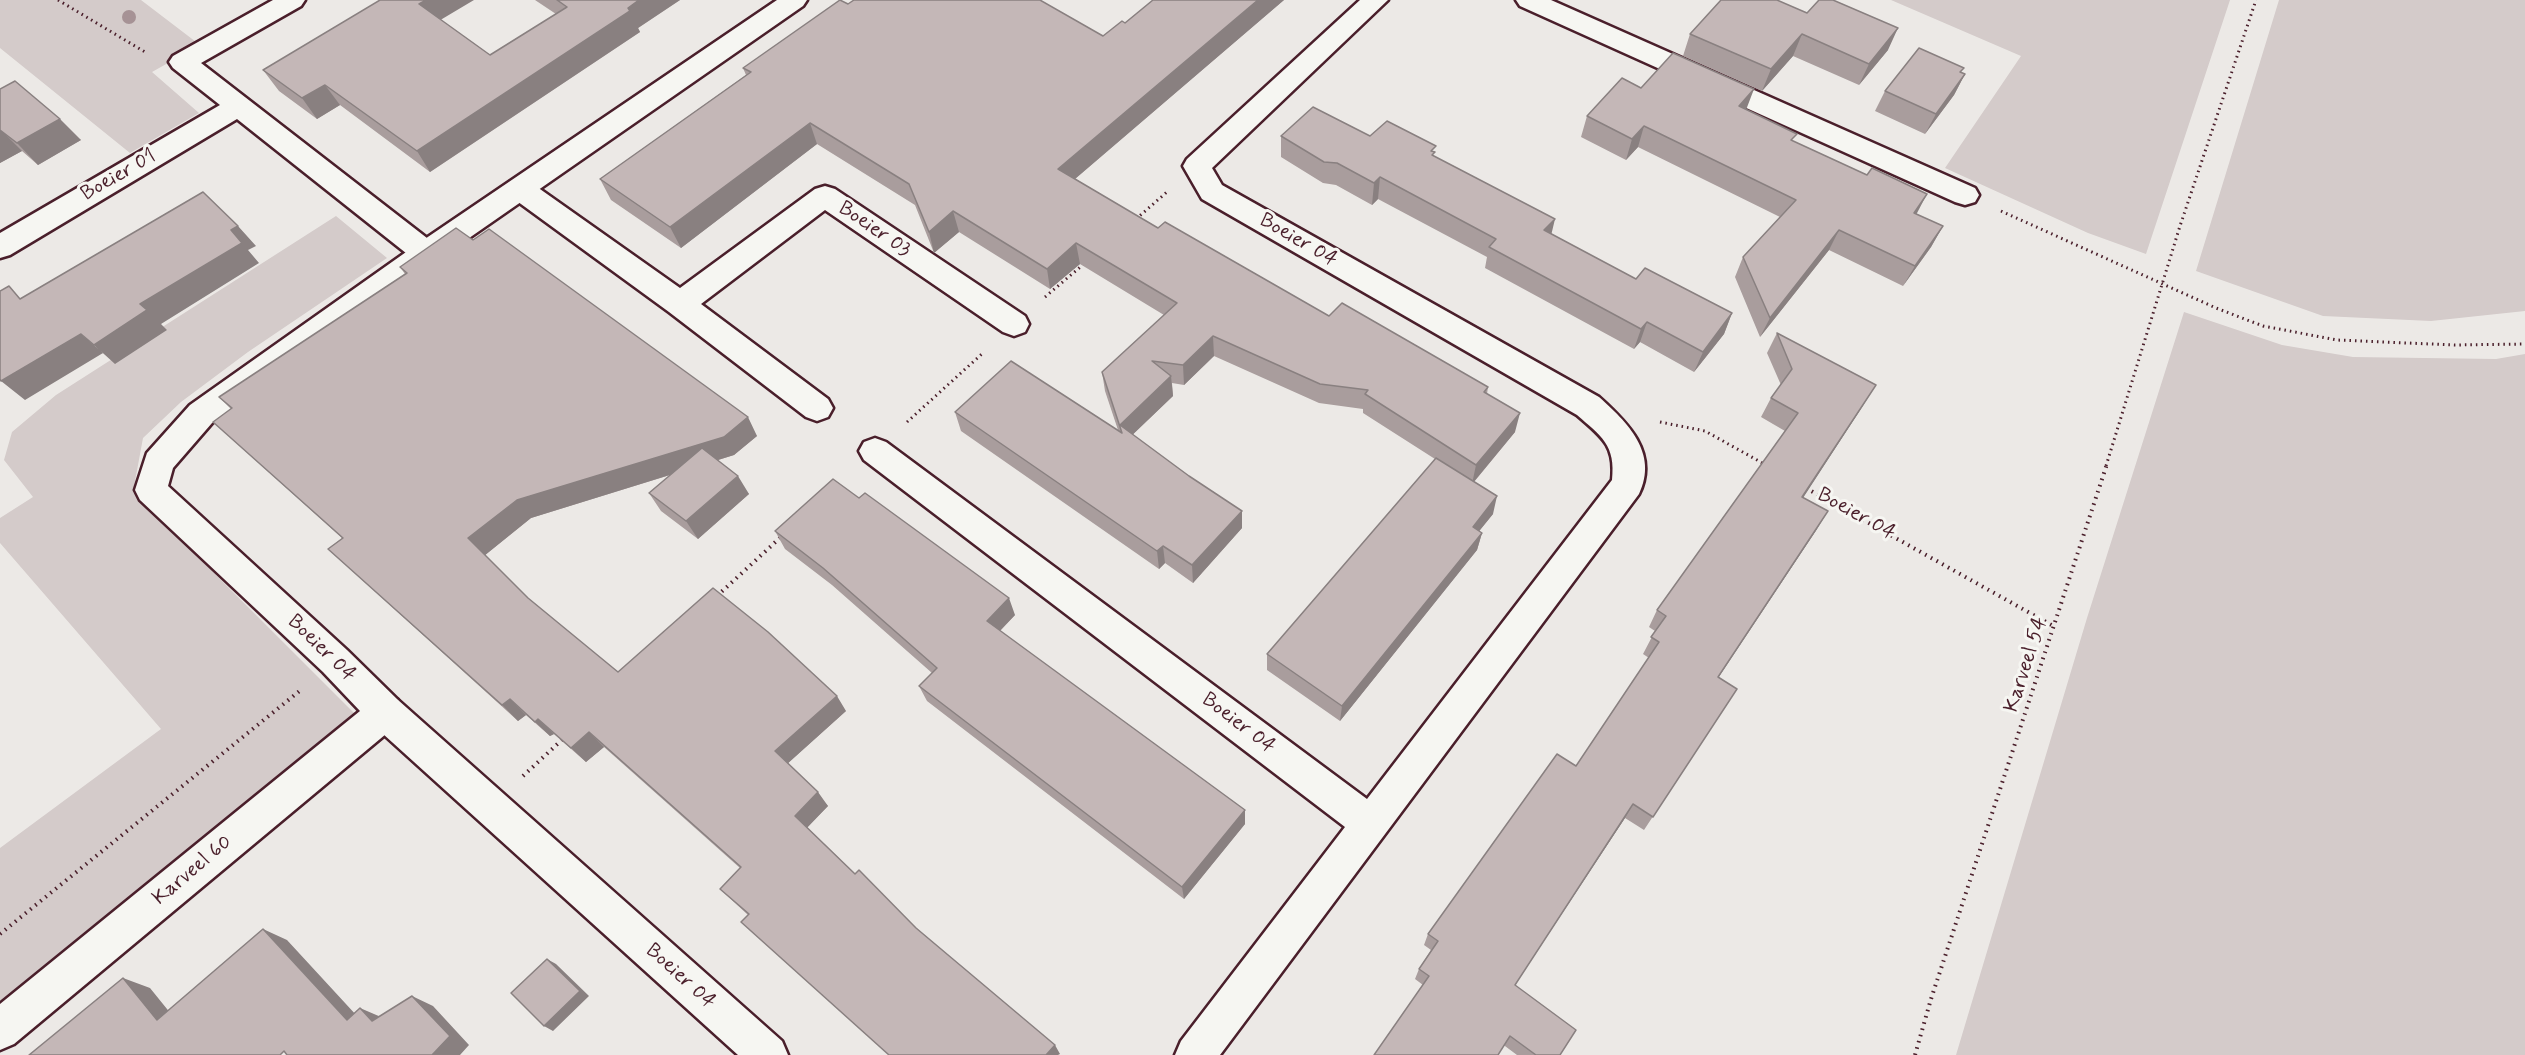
<!DOCTYPE html>
<html>
<head>
<meta charset="utf-8">
<style>
	body { margin:0 }
	canvas { display:block; background:#ece9e6 }
</style>
</head>
<body>
<canvas width="2525" height="1055"></canvas>
<script>
const c = document.querySelector('canvas').getContext('2d');
c.lineJoin = 'round';
function fill(path, color) { c.fillStyle = color; c.fill(path, 'evenodd'); }
function strokePath(path, color, width, dash) { c.strokeStyle = color; c.lineWidth = width; c.lineCap = dash ? 'butt' : 'round'; c.setLineDash(dash || []); c.stroke(path); }
function drawText(font, color, halo, rows, align = 'center') {
  c.font = font + ' Mynerve,sans-serif'; c.lineWidth = 6; c.setLineDash([]); c.textBaseline = 'middle'; c.strokeStyle = halo; c.fillStyle = color; for (const [text, x, y, turn = 0] of rows) {
    c.save(); c.translate(x, y); c.rotate((+turn || 0) * Math.PI / 180); c.textAlign = isNaN(turn) ? turn : align; if (halo) c.strokeText(text, 0, 0); c.fillText(text, 0, 0); c.restore();
  }
}
const green = new Path2D(`
	M0,0H141L200,45L152,72L199,113L130,153L0,48Z
	M1891,0H2230L2146,254L2088,233L1945,168L2021,56Z
	M2279,0H2525V311L2431,321L2323,316L2196,271Z
	M336,216L387,258L248,352L181,402L143,438L133,492L359,718L0,1005V848L161,729L0,543V518L33,497L4,460L12,432L56,395Z
	M2184,312L2282,345L2353,357L2496,359L2525,354V1055H1956L2087,618Z`);
const pathFar1 = new Path2D(`
	M58,0L145,52
	M2001,211L2216,308L2263,326L2337,340L2454,345L2525,344
	M1136,219L1167,192
	M1045,297L1085,263
	M907,422L984,352
	M1660,422L1705,431L1766,465
	M2106,466L2180,226L2256,0`);
const path = new Path2D(`
	M1806,488L2055,627
	M717,596L782,536
	M523,776L564,738
	M0,934L302,689
	M1915,1055L1931,999L2107,464`);
const minor = new Path2D(`
	M273,0H305L301,6L201,63L436,245L440,253L436,261L426,264L416,261L237,119L10,255L0,258V233L220,105L173,68L169,62L173,56Z
	M1360,0H1388L1212,168L1222,185L1599,397C1627,422 1659,453 1639,494L1220,1055H1175L1181,1041L1345,827L864,460L859,451L864,442L875,438L886,442L1367,799L1612,480C1616,445 1601,436 1577,415L1202,199L1183,166L1187,159Z
	M1516,0H1551L1975,188L1979,195L1975,202L1965,205L1955,202L1520,6Z
	M520,179L530,182L680,288L815,189L825,186L835,189L1025,316L1029,324L1025,332L1014,336L1003,332L825,210L701,304L828,399L833,408L828,417L817,421L806,417L669,312L510,196L506,189L510,182Z
	M385,696L398,700L782,1041L788,1055H738L372,724L367,712L372,700Z`);
const tertiary = new Path2D(`
	M777,0H807L803,6L436,261L212,423L173,468L168,486L347,650L398,700L403,712L398,724L14,1044L0,1050V1004L360,711L323,672L140,500L135,490L147,453L190,405L416,245Z`);
const trees = [
	[129,17]
];
const wall = new Path2D(`
	M535,0H680L638,28L640,32L430,172L340,105L317,119L279,91L263,70L441,20L490,55L556,14Z
	M1153,0H1284L1075,179L1158,228L1329,316L1488,387L1487,394L1515,432L1474,482L1493,514L1479,531L1482,533L1477,550L1340,721L1267,670V654L1435,459L1363,413V409L1319,403L1214,356L1184,385L1172,383L1173,396L1132,435L1189,476L1242,511V528L1193,583L1165,563L1159,569L961,431L955,412L1118,430L1105,391L1102,372L1164,315L1080,264L1050,289L959,232L934,253L915,205L817,144L681,248L611,200L600,179L746,75L743,68L1103,36L1125,23Z
	M1721,0L1888,50L1859,85L1793,56L1762,91L1683,56L1690,34Z
	M1961,72L1965,74L1954,95L1925,134L1875,111L1885,91Z
	M1641,88L1746,110L1793,141L1916,214L1943,226L1931,247L1903,286L1829,250L1760,337L1735,277L1743,257L1780,217L1638,147L1626,160L1581,137L1587,116Z
	M0,89L81,140L38,165L22,151L0,163Z
	M1281,136L1434,156L1551,234L1636,279L1732,313L1724,334L1694,372L1640,342L1634,349L1485,268L1487,257L1378,199L1372,205L1336,185L1323,183L1281,157Z
	M473,240L757,436L734,455L718,460L749,494L698,539L661,511L649,493L670,475L531,518L485,555L528,598L618,672L846,711L788,763L828,806L807,827L855,874L1060,1054L748,915L720,889L740,868L604,747L586,762L554,734L550,736L526,715L518,721L328,549L342,538L213,422L231,409L219,397L405,274L400,267Z
	M1777,333L1864,404L1803,497L1817,529L1718,678L1737,689L1644,830L1625,818L1515,985L1560,1055H1517L1415,979L1419,969L1431,950L1424,945L1428,934L1576,766L1649,658L1643,654L1655,631L1649,627L1657,610L1785,431L1761,417L1771,398L1781,385L1767,353Z
	M775,531L1015,615L1000,631L1245,810V824L1184,899L927,701L919,686L932,673L832,585L785,549Z`);
const shadedWall = new Path2D(`
	M426,0H474L432,25L419,4Z
	M639,0H680L638,28L640,32L430,172L417,151Z
	M1258,0H1284L1062,190L1058,169Z
	M1898,28L1888,50L1859,85L1869,64Z
	M1802,34L1793,56L1762,91L1771,69Z
	M1965,74L1954,95L1925,134L1936,114Z
	M325,85L340,105L317,119L302,98Z
	M1754,89L1746,110L1739,106Z
	M60,119L81,140L38,165L17,143Z
	M810,123L817,144L681,248L670,227Z
	M1644,126L1638,147L1626,160L1632,139Z
	M0,129L22,151L0,163Z
	M1380,177L1378,199L1372,205L1374,183Z
	M1927,194L1916,215L1914,213Z
	M953,211L959,232L934,253L929,232Z
	M1555,219L1550,240L1544,230Z
	M238,226L256,246L248,250L259,263L161,324L167,330L115,364L94,345L140,304L231,230Z
	M1943,226L1931,247L1903,286L1915,266Z
	M1839,230L1829,250L1760,337L1770,318Z
	M1076,243L1080,264L1050,289L1047,269Z
	M1732,313L1724,334L1694,372L1703,352Z
	M1647,322L1640,342L1634,349L1641,329Z
	M81,334L103,353L25,400L1,381Z
	M1213,336L1214,356L1184,385L1183,365Z
	M1171,376L1173,396L1124,443L1120,425Z
	M1876,385L1864,404L1792,515L1802,497Z
	M1520,413L1515,432L1472,484L1476,465Z
	M748,417L757,436L734,455L531,518L484,556L468,538L517,500Z
	M738,476L749,494L698,539L686,521Z
	M1497,496L1493,514L1468,545L1473,527Z
	M1242,511V528L1193,583L1192,565Z
	M1828,511L1817,529L1708,693L1718,677Z
	M1482,533L1477,550L1340,721L1342,706Z
	M1163,546L1165,563L1159,569L1157,551Z
	M1009,598L1015,615L993,638L987,621Z
	M837,696L846,711L786,765L775,751Z
	M510,699L526,715L518,721L502,705Z
	M538,719L554,734L550,736L535,722Z
	M589,732L604,747L586,762L571,748Z
	M818,792L828,806L806,829L795,816Z
	M1633,804L1625,818L1508,995L1515,985Z
	M1245,810V824L1184,899L1182,887Z
	M263,929L287,940L369,1029L347,1020Z
	M547,959L556,964L589,996L553,1031L544,1026Z
	M123,978L150,988L184,1030L157,1020Z
	M412,996L433,1006L469,1045L460,1055H432Z
	M360,1008L381,1017L372,1021Z
	M1055,1045L1060,1054L1058,1055H1046Z`);
const building = new Path2D(`
	M380,0H426L419,4L490,55L567,7L557,0H639L628,8L630,11L417,151L325,85L302,98L263,70Z
	M840,0L848,4L854,0H1040L1103,36L1122,21L1125,23L1153,0H1258L1058,169L1158,228L1165,222L1329,316L1342,303L1488,387L1484,392L1520,413L1476,465L1365,394L1368,390L1320,384L1213,336L1183,365L1152,361L1171,376L1120,425L1189,476L1242,511L1192,565L1163,546L1157,551L955,412L1011,361L1122,433L1102,372L1177,303L1076,243L1047,269L953,211L929,232L909,184L810,123L670,227L600,179L751,72L743,68Z
	M1721,0H1777L1807,13L1819,0H1833L1898,28L1869,64L1802,34L1771,69L1690,34Z
	M1919,48L1964,68L1960,72L1965,74L1936,114L1885,91Z
	M1673,53L1754,89L1739,106L1797,134L1791,140L1867,175L1872,168L1927,194L1914,213L1943,226L1915,266L1839,230L1770,318L1743,257L1796,200L1644,126L1632,139L1587,116L1622,78L1641,88Z
	M15,81L60,119L17,143L0,130V89Z
	M1313,107L1370,136L1387,121L1436,146L1431,151L1435,152L1432,155L1555,219L1544,230L1636,279L1645,268L1732,313L1703,352L1647,322L1641,329L1489,247L1496,239L1380,177L1374,183L1337,163L1324,162L1281,136Z
	M203,192L238,226L231,230L242,243L140,304L147,310L94,345L81,334L1,381L0,379V291L9,286L20,299Z
	M456,228L473,240L489,229L748,417L724,437L517,500L468,538L528,598L618,672L713,588L768,632L837,696L775,751L818,792L795,816L855,874L859,870L916,928L1055,1045L1046,1055H889L741,922L749,914L720,889L741,867L589,732L571,748L538,719L535,722L510,699L502,705L328,549L343,538L213,422L232,408L219,397L407,273L400,267Z
	M1777,333L1876,385L1802,497L1828,511L1718,677L1737,689L1653,817L1633,804L1515,985L1576,1030L1560,1055H1536L1510,1036L1498,1055H1374L1429,976L1419,969L1438,941L1428,934L1557,754L1576,766L1659,642L1651,637L1666,616L1657,610L1798,413L1771,398L1792,369Z
	M702,448L738,476L686,521L649,493Z
	M1436,458L1497,496L1473,527L1482,533L1342,706L1267,654Z
	M833,479L859,498L865,493L1009,598L987,621L1245,810L1182,887L919,686L937,668L823,568L775,531Z
	M263,929L347,1020L360,1008L372,1021L412,996L450,1036L432,1055H287L284,1051L280,1055H29L123,978L157,1020Z
	M547,959L580,991L544,1026L511,993Z`);
const streetNames = [
	["Boeier 01",119,176,-30],
	["Boeier 03",874,230,34],
	["Boeier 04",1298,241,30],
	["Boeier 04",1856,515,29],
	["Boeier 04",321,649,44],
	["Karveel 54",2027,665,-72],
	["Boeier 04",1238,724,37],
	["Karveel 60",193,871,-40],
	["Boeier 04",680,977,42]
];
fill(green, '#d4cbca');
strokePath(minor, '#4a1f2b', 5);
strokePath(tertiary, '#4a1f2b', 5);
strokePath(pathFar1, '#4a1f2b', 3, [1.5, 4]);
strokePath(path, '#4a1f2b', 4, [1.5, 5]);
fill(minor, '#f6f6f2');
fill(tertiary, '#f6f6f2');
c.fillStyle = '#a69295';
for (const [x, y] of trees) { c.beginPath(); c.arc(x, y, 7, 0, 2 * Math.PI); c.fill(); }
fill(wall, '#a99d9d');
fill(shadedWall, '#898080');
fill(building, '#c4b7b7');
strokePath(building, '#898080', 1.5);
drawText('21px', '#4a1f2b', '#f6f6f2', streetNames);
</script>
</body>
</html>
